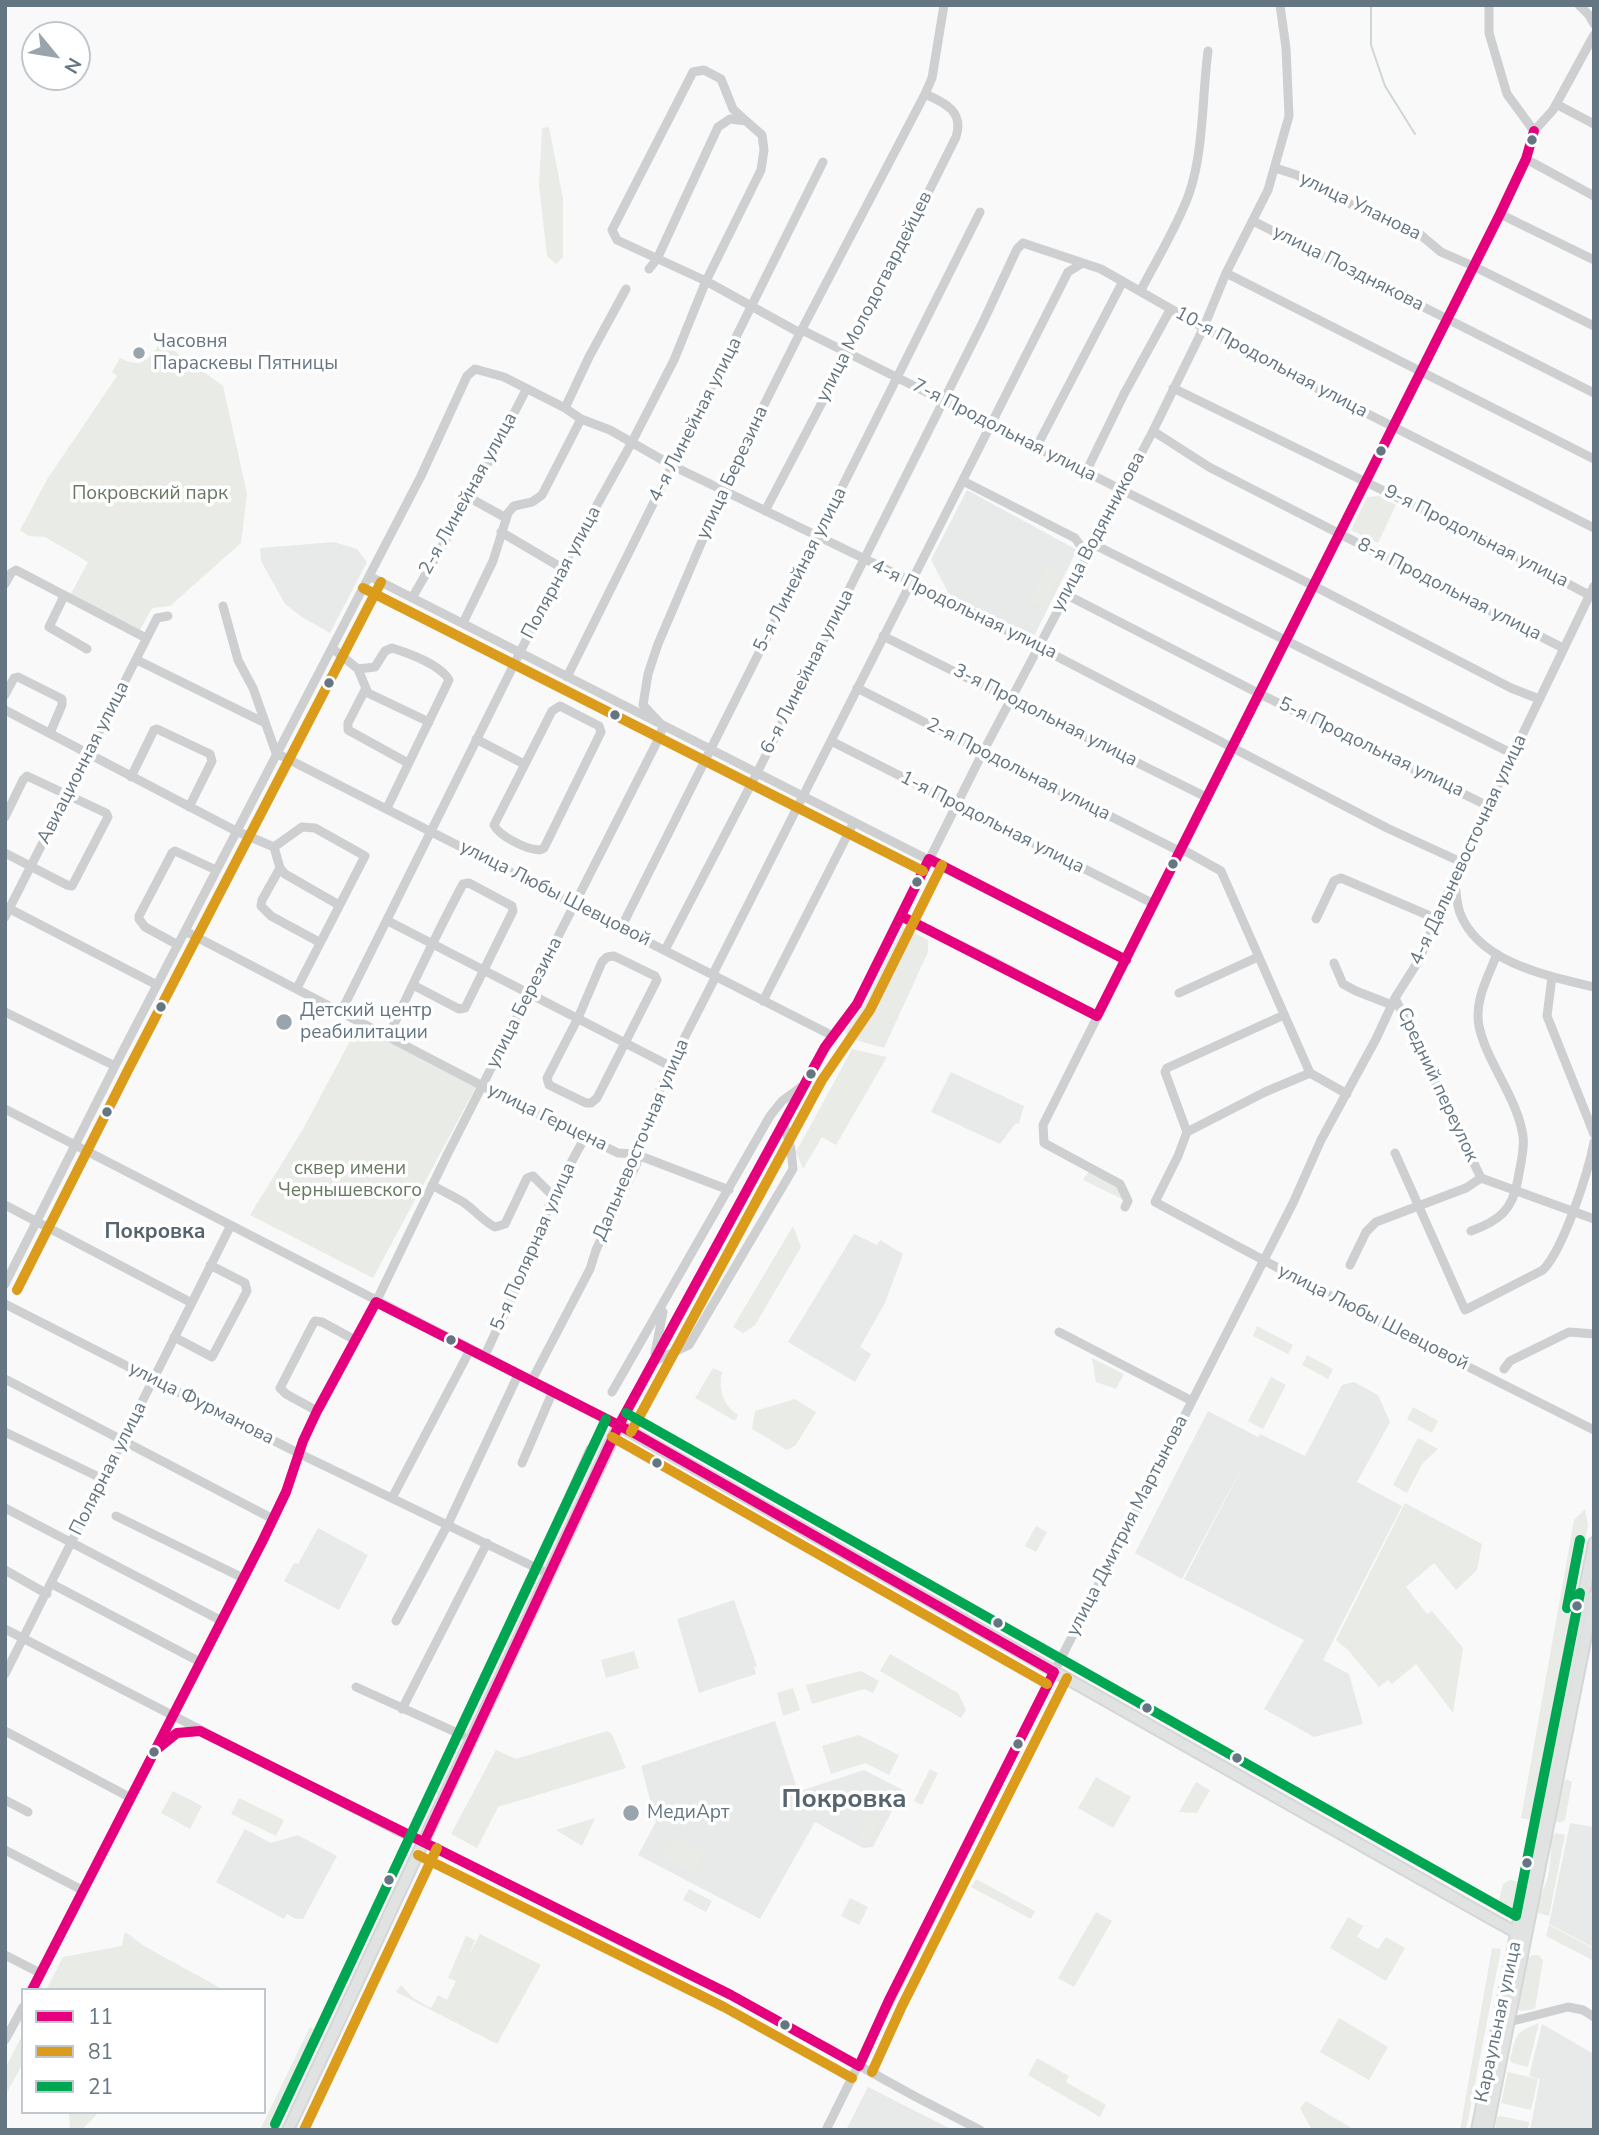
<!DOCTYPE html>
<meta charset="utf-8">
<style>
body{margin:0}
#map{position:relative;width:1599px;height:2135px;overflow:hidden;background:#f9f9f9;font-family:"Nunito Sans",sans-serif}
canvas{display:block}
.frame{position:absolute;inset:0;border:7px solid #657683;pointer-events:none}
.legend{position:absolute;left:21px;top:1988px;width:245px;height:126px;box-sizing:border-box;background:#fff;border:2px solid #c1c8cd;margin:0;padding:9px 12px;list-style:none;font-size:21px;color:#657683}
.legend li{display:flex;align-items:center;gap:14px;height:35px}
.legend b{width:35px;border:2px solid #c1c8cd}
.north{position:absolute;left:21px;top:21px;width:70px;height:70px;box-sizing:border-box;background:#fff;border:2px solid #c1c8cd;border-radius:50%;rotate:120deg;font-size:19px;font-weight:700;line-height:28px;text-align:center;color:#657683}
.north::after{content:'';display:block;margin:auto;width:24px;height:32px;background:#99a4ac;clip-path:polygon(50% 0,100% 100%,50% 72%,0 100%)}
</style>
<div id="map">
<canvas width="1599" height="2135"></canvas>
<div class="frame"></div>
<ul class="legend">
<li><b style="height:9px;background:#e5007d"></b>11</li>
<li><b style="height:9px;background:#da9c1a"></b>81</li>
<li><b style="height:9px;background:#00a651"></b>21</li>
</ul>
<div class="north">N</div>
</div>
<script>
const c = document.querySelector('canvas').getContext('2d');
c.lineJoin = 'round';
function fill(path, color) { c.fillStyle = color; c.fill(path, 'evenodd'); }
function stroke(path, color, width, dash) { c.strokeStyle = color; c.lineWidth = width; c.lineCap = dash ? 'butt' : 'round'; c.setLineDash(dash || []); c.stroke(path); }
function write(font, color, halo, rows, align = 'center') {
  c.font = font + ' "Nunito Sans",sans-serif'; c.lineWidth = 7; c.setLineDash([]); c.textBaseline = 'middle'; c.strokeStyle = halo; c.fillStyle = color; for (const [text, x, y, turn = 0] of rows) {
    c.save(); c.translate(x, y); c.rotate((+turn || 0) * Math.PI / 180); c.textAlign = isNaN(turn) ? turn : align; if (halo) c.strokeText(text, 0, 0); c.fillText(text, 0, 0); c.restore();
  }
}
const built = new Path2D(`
 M967 490 1077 550 1033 638 949 594 931 560Z
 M334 542 357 549 367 562 330 633 302 617 285 604 261 561 260 548Z
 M951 1072 1024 1106 1019 1123 1015 1124 1000 1144 931 1112Z
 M854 1234 877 1245 880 1240 903 1254 885 1303 860 1347 871 1354 855 1382 788 1342Z
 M1354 1382 1378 1395 1390 1422 1357 1482 1402 1506 1323 1660 1349 1674 1363 1724 1314 1737 1264 1709 1304 1640 1184 1579 1247 1458 1182 1579 1135 1553 1208 1411 1258 1437 1260 1434 1305 1456 1342 1385Z
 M318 1528 368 1555 339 1610 284 1581 294 1563 298 1564Z
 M734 1600 757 1666 754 1667 756 1674 699 1693 677 1619Z
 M775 1721 797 1788 803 1790 864 1770 903 1790 873 1847 863 1848 815 1822 760 1919 638 1855 656 1822 641 1766Z
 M1570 1823 1594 1827V1948L1549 1924Z
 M245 1829 271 1843 298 1835 337 1856 303 1919H296L287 1914 284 1919 216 1882Z
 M1542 2024 1594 2054V2130H1530L1540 2079 1529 2076Z
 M868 2087 953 2130H846Z`);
const green = new Path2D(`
 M549 127 563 199V257L556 264 547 256 539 185 542 128Z
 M162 342 223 386 247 494 241 543 170 606 152 608 140 630 71 594 88 562 45 537 29 536 20 530 48 478 117 376 112 372 120 358C143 370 148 359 162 342Z
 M1379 496 1396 505 1378 543 1351 530 1367 497Z
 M1046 566 1061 574 1045 607 1029 600Z
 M903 927 928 940V952L884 1048 848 1038 845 1032 866 1002Z
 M358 1026 476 1087 373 1278 250 1215 303 1129Z
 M852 1049 887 1057 836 1145 822 1137 803 1169 796 1152Z
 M1089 1171C1103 1177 1120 1182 1122 1199L1083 1180Z
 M793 1226 801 1247 755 1325 743 1333 733 1327Z
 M1257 1326 1293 1345 1288 1354 1253 1336Z
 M1307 1355 1333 1369 1328 1379 1302 1365Z
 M1092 1358 1124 1374 1116 1389 1096 1382Z
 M713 1368 722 1372C718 1389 723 1405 738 1415L735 1421 695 1398Z
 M1271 1377 1286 1385 1263 1429 1248 1421Z
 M795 1399 816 1412 796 1445 787 1450 752 1429 755 1411Z
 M1413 1407 1438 1421 1432 1433 1407 1419Z
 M1418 1438 1438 1449 1422 1464 1407 1493 1393 1485Z
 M1405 1503 1482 1544 1477 1570 1456 1590 1434 1563 1406 1587 1427 1614 1432 1611 1463 1648 1453 1713 1416 1664 1392 1684 1388 1680 1379 1687 1348 1650 1336 1640Z
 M1585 1509 1588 1525 1532 1820 1521 1818 1574 1520Z
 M1036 1526 1047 1532 1036 1552 1025 1546Z
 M634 1651 639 1668 606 1678 601 1660Z
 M890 1654 958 1693 966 1710 961 1718 880 1671Z
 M861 1671 879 1681 873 1693 864 1689 812 1704 806 1685Z
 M793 1688 800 1710 783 1716 777 1693Z
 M607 1731 612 1734 626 1768 498 1807 477 1848 451 1834 496 1750 516 1759Z
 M859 1735 899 1755 889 1775 865 1763 831 1774 822 1746Z
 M930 1769 938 1773 922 1805 914 1801Z
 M1096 1777 1131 1797 1113 1828 1078 1808Z
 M1566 1779 1572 1782 1565 1820 1559 1823 1555 1820 1563 1783Z
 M1196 1782 1210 1790 1197 1813 1179 1812Z
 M173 1791 202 1806 190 1829 161 1813Z
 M239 1798 284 1820 276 1836 231 1814Z
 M868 1814 882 1821 870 1844 857 1837Z
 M595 1818 582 1846 556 1830Z
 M1556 1833 1565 1835 1549 1916 1538 1913C1536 1900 1545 1889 1548 1876 1551 1863 1550 1851 1552 1837Z
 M674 1836 706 1854 694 1875 662 1857Z
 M976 1879 1035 1911 1031 1919 971 1887Z
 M1510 1880 1520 1882 1513 1915 1508 1917 1496 1912 1503 1884Z
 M689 1889 712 1901 706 1912 683 1900Z
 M850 1898 868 1907 859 1925 841 1916Z
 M1096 1912 1112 1921 1074 1987 1058 1978Z
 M1348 1917 1363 1926 1357 1937 1378 1949 1386 1937 1405 1948 1386 1981 1330 1948Z
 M1549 1925 1594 1949V1961L1546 1936Z
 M127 1933 144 1946 224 1990H46L63 1957 122 1946 124 1934Z
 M480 1934 541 1965 497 2044 396 1992 401 1985 413 1998 431 2008 438 1995 447 2000 456 1981 448 1978 466 1936 475 1940 469 1955Z
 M1492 1948 1501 1949 1466 2130H1460Z
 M1532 1955H1538L1543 1960 1535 2009 1521 2011 1518 2009 1528 1958Z
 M1339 2018 1388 2047 1369 2080 1320 2052Z
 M1539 2023 1528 2067 1512 2063 1510 2060C1516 2036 1514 2032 1539 2023Z
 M310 2027 322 2034 275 2130H260Z
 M23 2034V2063L5 2096V2068Z
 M1037 2058 1069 2076 1066 2082 1106 2105 1100 2117 1028 2075Z
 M1508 2072 1538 2079 1531 2110 1501 2103Z
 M1306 2101 1355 2130H1312L1300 2108Z
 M69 2112H99L82 2130H70Z
 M1501 2116 1529 2122 1528 2130H1495L1497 2117Z`);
const stream = new Path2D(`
 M1371 5V45L1385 86 1415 134`);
const minor = new Path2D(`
 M1489 5V33L1507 94 1534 131
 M1579 5 1589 15 1594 24
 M1556 104 1594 124
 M746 121 733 109 721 79 704 70 693 72 612 230 617 240 706 281 800 333 804 331 1314 586 1511 688 1539 699
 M1526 159 1594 196
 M1275 168 1297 175 1384 222 1416 231 1441 252 1473 266 1594 326
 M1500 214 1594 260
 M1253 221 1594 393
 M1226 273 1594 459
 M1141 290C1157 259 1177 227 1189 194 1204 151 1202 96 1208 51
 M1173 388 1491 543 1589 595
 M565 408 589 357 626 289
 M1153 431 1209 467 1563 648
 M1037 446 1122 283
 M1086 472 1124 394 1170 310
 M963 481 1075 538 1085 552 1097 546 1513 754
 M470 498 506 518
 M765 511 848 353 956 137C964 112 946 103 925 94
 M501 532 562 568
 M369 576 1126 960
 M5 584 11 573 16 570 146 638
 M1067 595 1258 693 1488 806
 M64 596 49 627 87 649
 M412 598 470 498 526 390
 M223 606 238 660 253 688 276 753 833 1036
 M463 623 493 561 508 513 514 506 532 502 542 495 581 419
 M883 636 1206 797
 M332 648 358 669 375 667 385 651 392 648C408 653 441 665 449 680L387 808
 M137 660 265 723
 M358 669 368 693 429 722
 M567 677 823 162
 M857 688 1179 851
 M365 690 348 723V730L408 763
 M5 695 14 678 18 677 62 699V705L50 733
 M560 706 599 726 601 732 544 848 540 850C527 850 499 836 494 825L552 711Z
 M5 710 236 831 274 847
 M476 739 524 764
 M831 741 1154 904
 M131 777 154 730 157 729 210 754 212 761 189 807
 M5 817 23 780 27 776 106 813 108 817 72 886 67 885 5 853
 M1180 848 1221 871 1310 1073 1347 1094
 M280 868 285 874 339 905
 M1455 880C1456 891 1456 902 1460 913 1479 963 1548 976 1594 987
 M6 907 157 985
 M901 916 993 961 1097 1016
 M5 917 157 618 168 616
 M1316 919 1334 881 1341 878 1437 919
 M388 921 670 1066
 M621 928 980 212
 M185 931 523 1107 618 1153 635 1154 729 1190
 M178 945 145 927 139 919V916L172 853 175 851 216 870
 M665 950 757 773 983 322 1017 249 1023 243 1101 269 1255 357 1594 528
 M614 956 655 976 657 980 597 1098 591 1103H586L549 1085 547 1078 578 1018 602 962 607 957Z
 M1334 963 1343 984 1356 991 1392 1005
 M713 974 1068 272 1081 264
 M1552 977 1547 1016 1594 1134
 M297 988 365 856 315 828 302 827 274 847 280 868 262 900 261 906 271 916 319 942
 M1179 993 1258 957
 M1395 998 1481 1178 1594 1219
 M763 1001 854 822
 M5 1012 115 1066
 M341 1012 562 568 632 442 674 360 706 281 761 170 764 150 762 135 746 121 730 119 718 127 657 259 649 269
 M388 1037C412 986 436 934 463 884L469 883 512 906 513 911 465 1008 459 1009 413 985
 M1310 1073 1265 1092 1187 1132 1178 1156 1155 1202 1379 1322 1594 1430
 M5 1109 619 1425 810 1073 833 1036 857 1004 983 752 1153 431 1203 329 1226 273 1268 190 1289 116 1286 48 1280 5
 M1187 1132 1165 1072 1167 1068 1284 1015
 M1395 1153 1465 1310 1543 1270C1564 1248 1588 1173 1594 1142
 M432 1185C442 1191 453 1196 463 1202 475 1210 483 1221 495 1227L505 1224 527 1178 533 1176 553 1196
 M5 1205 190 1302
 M1125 1207 1128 1201 1120 1184 1044 1143 1043 1125 1500 214 1526 159 1534 131 1553 110 1594 35
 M1471 1231C1499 1221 1513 1210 1518 1179 1520 1166 1525 1149 1523 1136 1518 1099 1486 1061 1479 1026 1474 1001 1488 977 1497 954
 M1350 1265 1366 1232 1376 1222 1466 1188 1481 1178
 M5 1284 115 1066 421 476 467 376 475 369 504 377 565 408 581 419 610 430 673 466 931 591 1387 828 1461 862
 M5 1304 298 1453 549 1574
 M1059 1332 1192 1401
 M174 1337 212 1357 247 1291 245 1283 210 1265
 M655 1353 663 1312
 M484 1357 515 1291 553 1196 585 1137
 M655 1361 689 1345 793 1169 791 1149 784 1124
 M1504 1369 1510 1361 1569 1332 1594 1334
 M5 1379 273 1519
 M532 1380 590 1269 596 1250 637 1163 635 1149 670 1066 716 976
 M612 1392 770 1116 782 1101 801 1087
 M317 1411 286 1394 280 1388 313 1324 315 1321 322 1322 355 1340
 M5 1432 103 1479
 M522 1463 553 1391
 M392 1498 470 1350
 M5 1508 222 1621
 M116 1516 243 1578
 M5 1570 47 1594
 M52 1584 200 1662
 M396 1621 448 1524 518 1375
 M5 1629 399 1832 439 1849 641 1952 731 1995 916 2097 980 2130
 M5 1674 230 1227
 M356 1687 462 1735
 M402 1709 487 1543
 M5 1731 131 1798
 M459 1733 537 1568 590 1449
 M161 1745 177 1733 198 1731
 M5 1800 28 1812
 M5 1850 82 1890
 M5 1955 40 1973
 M32 1990 262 1542 286 1492 303 1441 317 1411 376 1302 446 1157 659 738 663 726 643 705 648 674 658 644 738 457 800 333 925 94 932 78 944 5
 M1509 2022 1568 2007 1583 2010 1594 2017
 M5 2040 23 2007
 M826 2130 1054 1672 1293 1203 1321 1140 1376 1039 1395 998 1419 960 1461 862 1594 586`);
const major = new Path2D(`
 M288 2130 619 1425 1481 1913 1517 1933 1526 1935
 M1477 2130 1594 1543
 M1487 2130 1594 1596`);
const bus1 = new Path2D(`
 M901 916 1097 1016 1500 214 1526 159 1534 131
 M157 1749 177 1733 200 1731 731 1995 859 2066
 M424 1842 619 1425 825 1047 857 1004 929 859 1126 960
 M32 1990 262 1542 286 1492 303 1441 317 1411 376 1302 634 1433 1054 1672
 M859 2066 889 2000 1054 1672`);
const bus2 = new Path2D(`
 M363 588 923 871
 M17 1290 127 1072 381 582
 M631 1432 822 1080 870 1010 942 865
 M612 1437 1047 1684
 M418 1855 724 2007 852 2078
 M872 2072 902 2006 1067 1678
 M304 2130 437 1848`);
const bus3 = new Path2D(`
 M626 1413 1516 1916 1580 1593
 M1567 1608 1580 1540
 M275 2124 606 1419`);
const markers = [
 [1532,140,6,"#657683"],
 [139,353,7,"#99a4ac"],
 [1381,451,6,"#657683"],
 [329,683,6,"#657683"],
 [615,715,6,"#657683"],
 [1173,864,6,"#657683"],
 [917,882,6,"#657683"],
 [161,1007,6,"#657683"],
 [284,1022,9,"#99a4ac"],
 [811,1074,6,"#657683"],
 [107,1112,6,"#657683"],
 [451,1340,6,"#657683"],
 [657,1463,6,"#657683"],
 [1577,1606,6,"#657683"],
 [998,1623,6,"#657683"],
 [1147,1708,6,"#657683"],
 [1018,1744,6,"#657683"],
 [154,1752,6,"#657683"],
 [1237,1758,6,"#657683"],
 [631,1813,9,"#99a4ac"],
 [1527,1863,6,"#657683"],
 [389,1880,6,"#657683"],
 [785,2025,6,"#657683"]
];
const streetNames = [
 ["улица Уланова",1360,207,26],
 ["улица Позднякова",1348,269,27],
 ["улица Молодогвардейцев",875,297,-63],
 ["10-я Продольная улица",1271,363,28],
 ["4-я Линейная улица",696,420,-63],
 ["7-я Продольная улица",1004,431,27],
 ["улица Березина",733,473,-65],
 ["2-я Линейная улица",469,494,-61],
 ["улица Водянникова",1099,532,-62],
 ["9-я Продольная улица",1476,537,27],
 ["5-я Линейная улица",801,570,-63],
 ["Полярная улица",562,573,-62],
 ["8-я Продольная улица",1449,590,27],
 ["4-я Продольная улица",964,610,26],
 ["6-я Линейная улица",808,672,-63],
 ["3-я Продольная улица",1045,716,27],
 ["5-я Продольная улица",1371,748,26],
 ["Авиационная улица",84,763,-63],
 ["2-я Продольная улица",1018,770,27],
 ["1-я Продольная улица",992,823,27],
 ["4-я Дальневосточная улица",1469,850,-65],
 ["улица Любы Шевцовой",555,894,27],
 ["улица Березина",525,1003,-63],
 ["Средний переулок",1437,1085,65],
 ["улица Герцена",547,1118,26],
 ["Дальневосточная улица",642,1140,-67],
 ["5-я Полярная улица",534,1247,-66],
 ["улица Любы Шевцовой",1373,1318,27],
 ["улица Фурманова",201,1404,27],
 ["Полярная улица",109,1469,-63],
 ["улица Дмитрия Мартынова",1128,1526,-63],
 ["Караульная улица",1499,2022,-78]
];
const poiNames = [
 ["Часовня",153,342],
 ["Параскевы Пятницы",153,364],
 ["Детский центр",300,1011],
 ["реабилитации",300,1033],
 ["МедиАрт",647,1813]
];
const parkNames = [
 ["Покровский парк",150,494],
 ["сквер имени",350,1169],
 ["Чернышевского",350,1191]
];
const neighbourhoodNames = [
 ["Покровка",155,1233]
];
const districtNames = [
 ["Покровка",844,1801]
];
fill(built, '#e8e9e9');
fill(green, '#e8ebe6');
stroke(stream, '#ced6d9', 2);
stroke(major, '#d5d6d7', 14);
stroke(minor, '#cecfd0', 9);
stroke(major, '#e1e2e2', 10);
stroke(bus1, '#e5007d', 10);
stroke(bus2, '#da9c1a', 10);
stroke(bus3, '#00a651', 10);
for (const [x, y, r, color] of markers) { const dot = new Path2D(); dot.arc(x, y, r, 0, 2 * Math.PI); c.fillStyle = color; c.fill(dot); stroke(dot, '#fff', 2.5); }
write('19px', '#657683', '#fff', streetNames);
write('19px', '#657683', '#fff', poiNames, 'left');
write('19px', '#687a64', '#fff', parkNames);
write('bold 21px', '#57646e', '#fff', neighbourhoodNames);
write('bold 26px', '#57646e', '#fff', districtNames);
</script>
